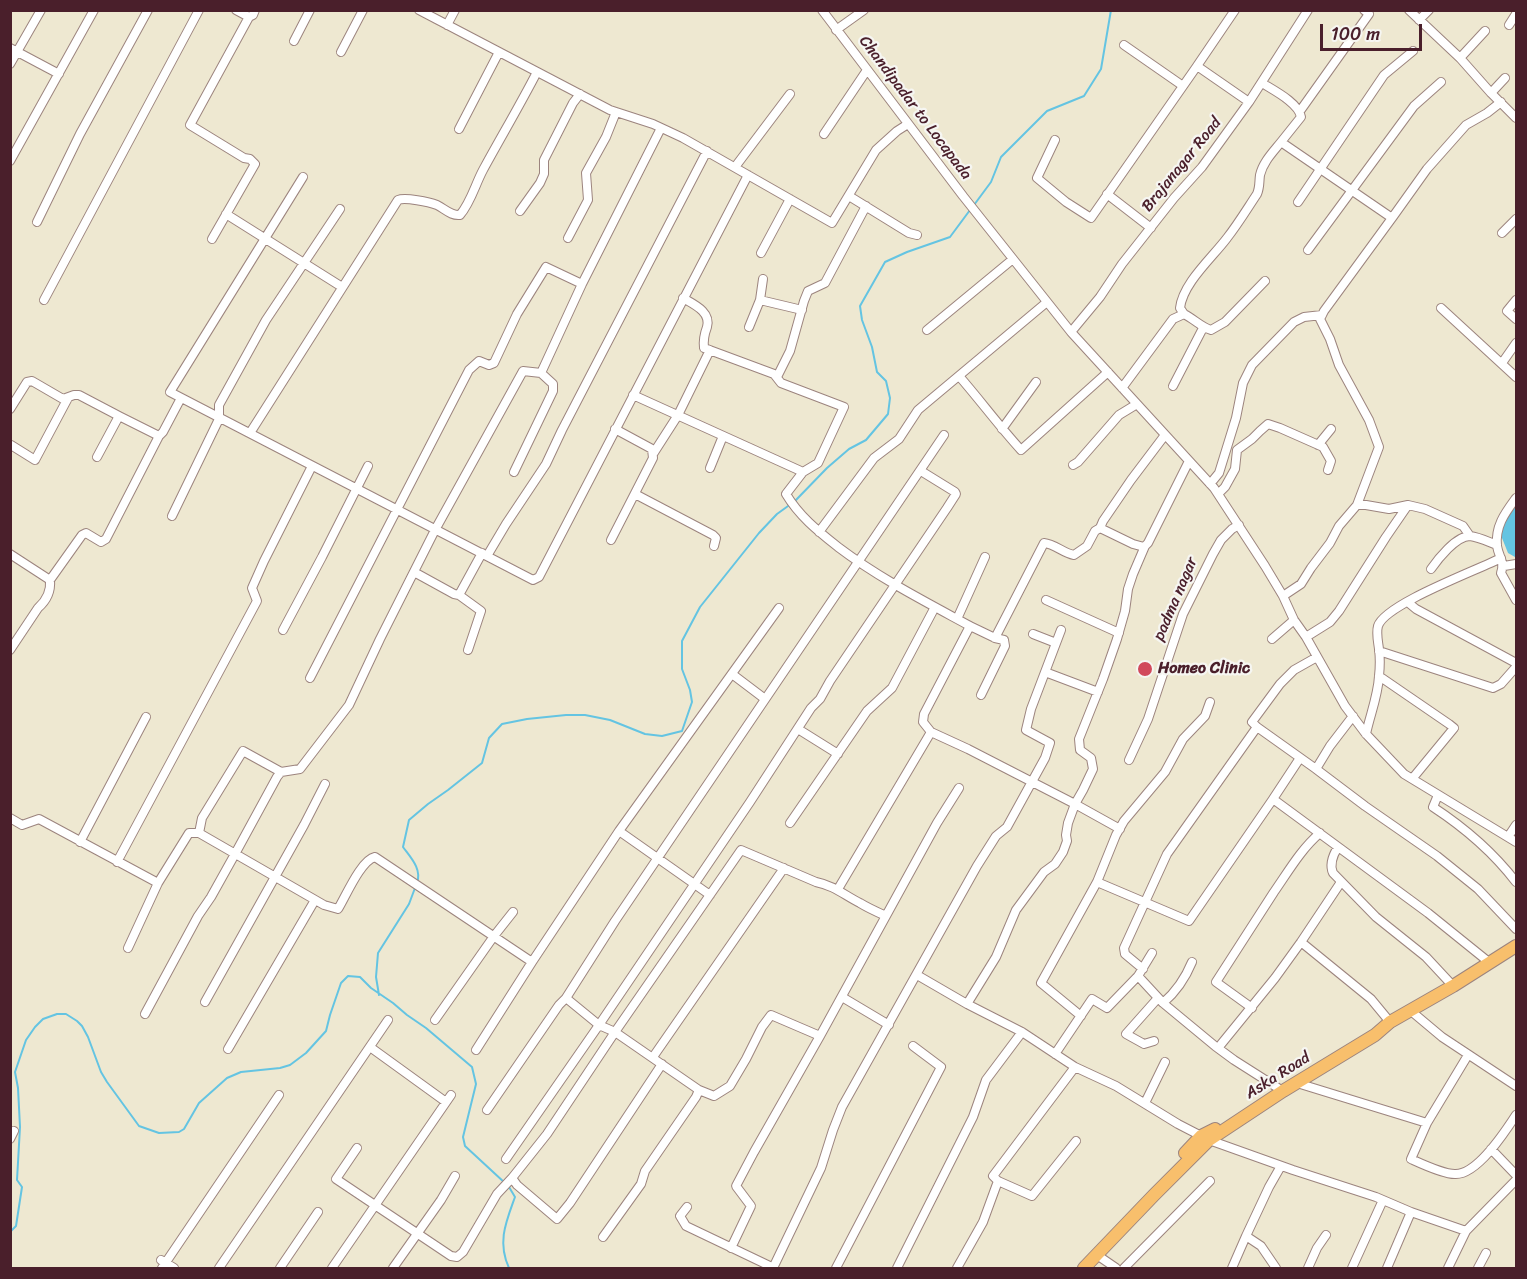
<!DOCTYPE html>
<style>
body{margin:0}
#map{position:relative;width:1527px;height:1279px;overflow:hidden;background:#eee8d1;font-family:Sriracha,sans-serif}
canvas{display:block}
.frame{position:absolute;inset:0;border:12px solid #4a1f2b;pointer-events:none}
.scale{position:absolute;left:1320px;top:24px;width:102px;height:27px;box-sizing:border-box;border:3px solid #4a1f2b;border-top:0;padding-left:8px;font-size:18px;line-height:21px;white-space:nowrap;color:#4a1f2b;-webkit-text-stroke:4px #f6f6f2;paint-order:stroke}
</style>
<div id="map">
<canvas width="1527" height="1279"></canvas>
<div class="frame"></div>
<div class="scale">100 m</div>
</div>
<script>
const c = document.querySelector('canvas').getContext('2d');
c.lineJoin = 'round';
function fill(path, color) { c.fillStyle = color; c.fill(path, 'evenodd'); }
function stroke(path, color, width, dash) { c.strokeStyle = color; c.lineWidth = width; c.lineCap = dash ? 'butt' : 'round'; c.setLineDash(dash || []); c.stroke(path); }
function write(font, color, halo, rows, align = 'center') {
  c.font = font + ' Sriracha,sans-serif'; c.lineWidth = 4.5; c.setLineDash([]); c.textBaseline = 'middle'; c.strokeStyle = halo; c.fillStyle = color; for (const [text, x, y, turn = 0] of rows) {
    c.save(); c.translate(x, y); c.rotate((+turn || 0) * Math.PI / 180); c.textAlign = isNaN(turn) ? turn : align; if (halo) c.strokeText(text, 0, 0); c.fillText(text, 0, 0); c.restore();
  }
}
const water = new Path2D(`
 M1516 506V557H1515L1508 553 1500 533 1508 515Z`);
const stream = new Path2D(`
 M974 205 991 182 1001 157 1047 111 1084 96 1101 69 1111 10
 M417 883C422 869 411 858 403 847L409 820 428 804 448 790 482 763 489 738 502 724 527 719 566 715H585L610 720 645 734 662 736 682 731 692 702 690 690 682 669V641L700 607 759 533 777 514 795 501 827 468 849 449 866 440 888 414 890 398 886 381 877 372 872 347 862 320 860 306 885 262 907 252 950 237 970 210
 M379 995 376 977 378 953 409 904 415 888
 M509 1187 515 1197C506 1222 497 1242 509 1268
 M10 1232 16 1226 22 1187 17 1180 20 1127 18 1088 15 1072 26 1040 35 1027 43 1019 57 1014H66L77 1021 82 1026 88 1037 101 1072 107 1082 139 1126 159 1133 179 1132 184 1129 199 1103 227 1078 241 1072 280 1068 290 1065 306 1053 326 1031 330 1015 341 983 348 976 360 977 371 988 393 1003 407 1015 426 1028 472 1067 476 1084 463 1137 465 1146 505 1183`);
const minor = new Path2D(`
 M236 10 249 17 253 15 255 10
 M419 10 610 110 653 124 683 138 832 223 876 150 897 131 908 124
 M822 10 963 196 1071 332 1214 488 1265 566 1283 596 1294 620 1306 637 1345 706 1366 734 1404 774 1516 842
 M1235 10 1197 66 1249 102
 M1409 10 1460 58 1491 93 1516 118
 M1419 20 1429 10
 M447 25 455 10
 M1509 25 1516 14
 M836 30 864 10
 M294 41 310 10
 M1124 45 1183 86
 M10 48 59 74
 M341 52 363 10
 M1460 58 1485 31
 M10 64 41 10
 M1262 83C1273 90 1299 103 1301 117L1281 142 1392 218 1427 169 1466 125 1487 113 1501 102
 M1491 93 1505 78
 M1300 111 1369 14 1364 10
 M459 129 499 52
 M824 134 867 70
 M1055 140 1037 178 1066 202 1091 218 1197 66
 M10 161 94 10
 M735 167 790 94
 M303 177 170 392 533 580 539 577 748 175
 M1107 194 1151 228
 M849 196 909 233 917 235
 M1298 202 1384 75 1413 51
 M520 211 540 183 544 174V160L573 103 580 94
 M226 214 342 287
 M37 222 80 134 148 10
 M1502 233 1516 219
 M568 238 588 200 586 173 606 137 616 112
 M212 239 255 164 250 159 244 158 190 125 249 17
 M1308 250 1414 106 1441 82
 M761 253 790 199
 M683 298C695 305 711 312 707 327 704 335 703 340 704 348L774 374 781 383 844 407 818 463 803 472 786 494C799 516 818 531 838 547 879 578 924 601 970 626
 M44 300 199 10
 M760 300 802 310
 M1516 300 1507 311 1516 319
 M1441 308 1516 377
 M1184 314 1180 308C1183 283 1212 258 1227 238 1238 224 1247 209 1257 194 1260 187 1259 182 1260 175 1263 162 1273 152 1281 142
 M749 327 760 300 763 279
 M927 330 1013 259
 M1071 332 1100 297 1122 264 1174 198 1202 167 1249 102 1308 10
 M1502 363 1516 343
 M541 373 582 284 661 128
 M959 376C980 400 999 426 1021 450L1108 372
 M777 377 790 351 804 301 808 291 825 283 866 206
 M1173 386 1203 328
 M1122 388 1173 319 1184 314C1194 319 1201 327 1211 330L1225 322 1265 281
 M633 395 803 472
 M10 409 27 382 32 381 63 399 74 395H79L119 416
 M1002 429 1036 382
 M250 433 398 200C405 197 429 202 437 205 445 209 451 216 460 215 471 202 475 185 483 170 501 137 520 105 537 72
 M11 445 35 460 68 398
 M1318 445 1331 429
 M653 454 678 415 710 350
 M97 457 119 416 159 436
 M1073 465 1078 462 1119 415 1137 404
 M710 468 723 436
 M1210 484 1219 473 1236 418 1243 383 1252 365 1294 322 1304 317 1322 315
 M635 494 713 535 716 538 714 546
 M1218 494 1225 487 1235 469 1237 450 1252 439 1260 431 1268 424 1280 428 1323 447 1331 461 1328 470
 M1516 498C1505 513 1495 526 1497 546 1499 558 1505 561 1501 573L1516 600
 M1357 505 1379 447 1369 420 1339 365 1330 339 1320 319 1324 311 1392 218
 M172 516 219 419V405L266 320 340 209
 M1100 528 1103 521 1131 480 1165 435
 M819 532 874 458 899 439 918 410 1047 302
 M611 540 653 458 652 449 615 429
 M10 554 50 580
 M487 556 506 524 546 464 562 430 707 151
 M1504 566 1516 564
 M1431 569C1438 559 1456 536 1470 536 1479 537 1489 542 1497 545
 M414 572 454 594 459 595 481 611 468 650
 M459 595 482 553
 M1283 596 1301 584 1311 568 1330 543 1339 526 1357 505H1366L1389 509 1408 505
 M1046 600 1119 633
 M1409 601 1410 604 1416 609 1516 663
 M957 619 985 557
 M283 630 322 557 368 466
 M1033 634 1056 643
 M1306 637 1330 622 1339 611 1386 537 1408 505 1425 509 1463 526 1470 536
 M1272 639 1294 620
 M10 650 38 608C46 601 51 591 50 580L82 535 86 533 101 542 106 539 159 436 163 432 181 398
 M1379 651 1493 688 1501 684 1516 667
 M1317 657 1294 670 1280 684 1252 722 1257 727 1316 769 1365 806 1437 856 1478 889 1516 929
 M1045 672 1098 692
 M732 674 765 699
 M1379 676 1449 724 1454 728 1412 779
 M310 678 469 370 479 361 489 365 494 363 517 314 546 267 582 284
 M981 695 1005 646 1004 640 995 638
 M798 729 838 754
 M931 732 923 722 924 714 970 626 995 638 1044 543C1055 544 1063 553 1074 555L1087 546 1095 531 1100 528 1133 544 1144 547 1148 543 1189 461
 M1366 734C1370 715 1378 696 1379 676 1380 667 1380 657 1379 649 1378 641 1376 633 1378 626 1385 604 1478 570 1501 558
 M1300 758 1273 799 1428 913 1490 963
 M1129 760 1148 719 1183 614 1213 554 1221 540 1232 529 1239 525
 M1316 769 1330 746 1353 716
 M1438 795 1433 807C1465 828 1493 852 1516 882
 M10 818 22 825 39 819 158 883 189 833H199L324 905 338 909C346 896 361 860 375 857L532 962 619 831 710 895
 M790 823 867 711 892 688 935 607
 M619 831 779 608
 M199 833 202 818 243 751 281 772 300 769 349 705 380 639 435 530 523 371 541 373 553 384V391L514 472
 M1508 837 1516 825
 M80 842 146 717
 M1338 847C1333 855 1329 864 1333 873L1376 917 1426 957 1453 986
 M117 862 257 601 252 588 264 561 312 466
 M1097 882 1189 921 1273 799
 M1341 882 1301 942 1371 999 1390 1022
 M838 889 931 732 968 749 1075 804 1083 790 1093 769 1091 758 1080 750 1079 739 1103 679 1117 639 1125 611 1128 589 1133 574 1145 546
 M128 948 158 883
 M1143 969 1125 954 1124 948 1167 854 1257 727
 M917 975 967 1004 1022 1032 1075 1067 1116 1086 1178 1124 1209 1140 1293 1170 1376 1197 1411 1212 1466 1231
 M1138 976 1163 1003 1215 1046 1234 1060 1278 1088
 M842 997 889 1025
 M205 1002 304 825 325 784
 M1163 1003C1177 991 1185 979 1192 962
 M967 1004 996 957 1016 910 1044 872 1055 864 1063 852 1067 841 1066 835 1068 823 1075 804 1120 829
 M1252 1008 1216 982C1235 952 1255 922 1274 892 1288 872 1301 849 1320 833
 M1411 1011 1442 1037 1516 1086
 M145 1014 198 916 211 897 235 854 277 777 281 772
 M1081 1016 1041 983 1097 882 1116 835 1124 821 1165 772 1183 739 1205 716 1210 702
 M435 1020 494 936 513 912
 M820 1036 771 1015 762 1027 746 1059 730 1086 714 1096 699 1090 615 1032 599 1025 566 998 615 921 944 435
 M1154 1041 1144 1044 1126 1034 1158 998
 M370 1047 446 1102
 M1218 1048 1275 978 1301 942
 M228 1049 315 900
 M476 1050 532 962
 M1055 1054 1092 999 1107 1008 1138 976 1152 953
 M1468 1055 1427 1123 1411 1159C1422 1164 1443 1174 1455 1174 1477 1175 1505 1132 1516 1115
 M653 1057 784 868
 M1075 1067 993 1176 998 1181 1032 1196 1076 1141
 M1297 1083 1427 1123
 M1145 1103 1165 1062
 M487 1110 559 1005 566 998
 M10 1139 14 1131
 M357 1148 336 1179 451 1256 457 1257 463 1252 497 1194 512 1178 547 1134 615 1032 741 850 816 882C835 886 844 895 860 903 868 908 877 912 886 916
 M1491 1149 1516 1175
 M506 1159 599 1025 750 802 811 708 820 699 830 681 947 508 956 494 955 492 921 471
 M512 1178 517 1185 557 1219 570 1203 662 1064
 M687 1207 680 1216 686 1226 774 1268
 M603 1237 641 1184 645 1171 696 1097 699 1090
 M731 1248 751 1206 736 1186 754 1152 820 1036 937 823 959 788
 M1097 1255 1116 1268
 M161 1260 174 1268
 M162 1268 279 1095
 M219 1268 388 1020
 M280 1268 318 1212
 M332 1268 451 1095
 M393 1268 441 1200 455 1176
 M773 1268 821 1168 833 1130 842 1107 977 866 996 836 1007 827 1045 758 1050 743 1026 730 1031 709 1061 630
 M836 1268 941 1067 913 1046
 M897 1268 973 1117 986 1080 1022 1032
 M957 1268 983 1222 998 1181
 M1124 1268 1210 1181
 M1232 1268 1246 1236
 M1276 1268 1261 1246 1246 1236 1269 1187 1281 1166
 M1308 1268 1317 1248 1326 1235
 M1352 1268 1383 1200
 M1387 1268 1411 1212
 M1448 1268 1466 1231 1516 1180
 M1478 1268 1486 1253`);
const highway = new Path2D(`
 M1185 1153 1201 1136 1215 1129
 M1084 1268 1154 1195 1209 1140 1283 1091 1375 1035 1390 1022 1453 986 1516 946`);
const markers = [
 [1145,669,8,"#d1495b"]
];
const streetNames = [
 ["Chandipadar to Locapada",915,108,53],
 ["Brajanagar Road",1182,165,-51],
 ["padma nagar",1176,599,-67],
 ["Aska Road",1278,1076,-32]
];
const poiNames = [
 ["Homeo Clinic",1158,669]
];
fill(water, '#64c4e2');
stroke(stream, '#64c4e2', 2);
stroke(minor, '#9c847e', 10);
stroke(highway, '#9c847e', 14);
stroke(minor, '#fff', 8);
stroke(highway, '#f8bf6c', 12);
for (const [x, y, r, color] of markers) { const dot = new Path2D(); dot.arc(x, y, r, 0, 2 * Math.PI); c.fillStyle = color; c.fill(dot); stroke(dot, '#f6f6f2', 2); }
write('16px', '#4a1f2b', '#f6f6f2', streetNames);
write('bold 16px', '#4a1f2b', '#f6f6f2', poiNames, 'left');
</script>
